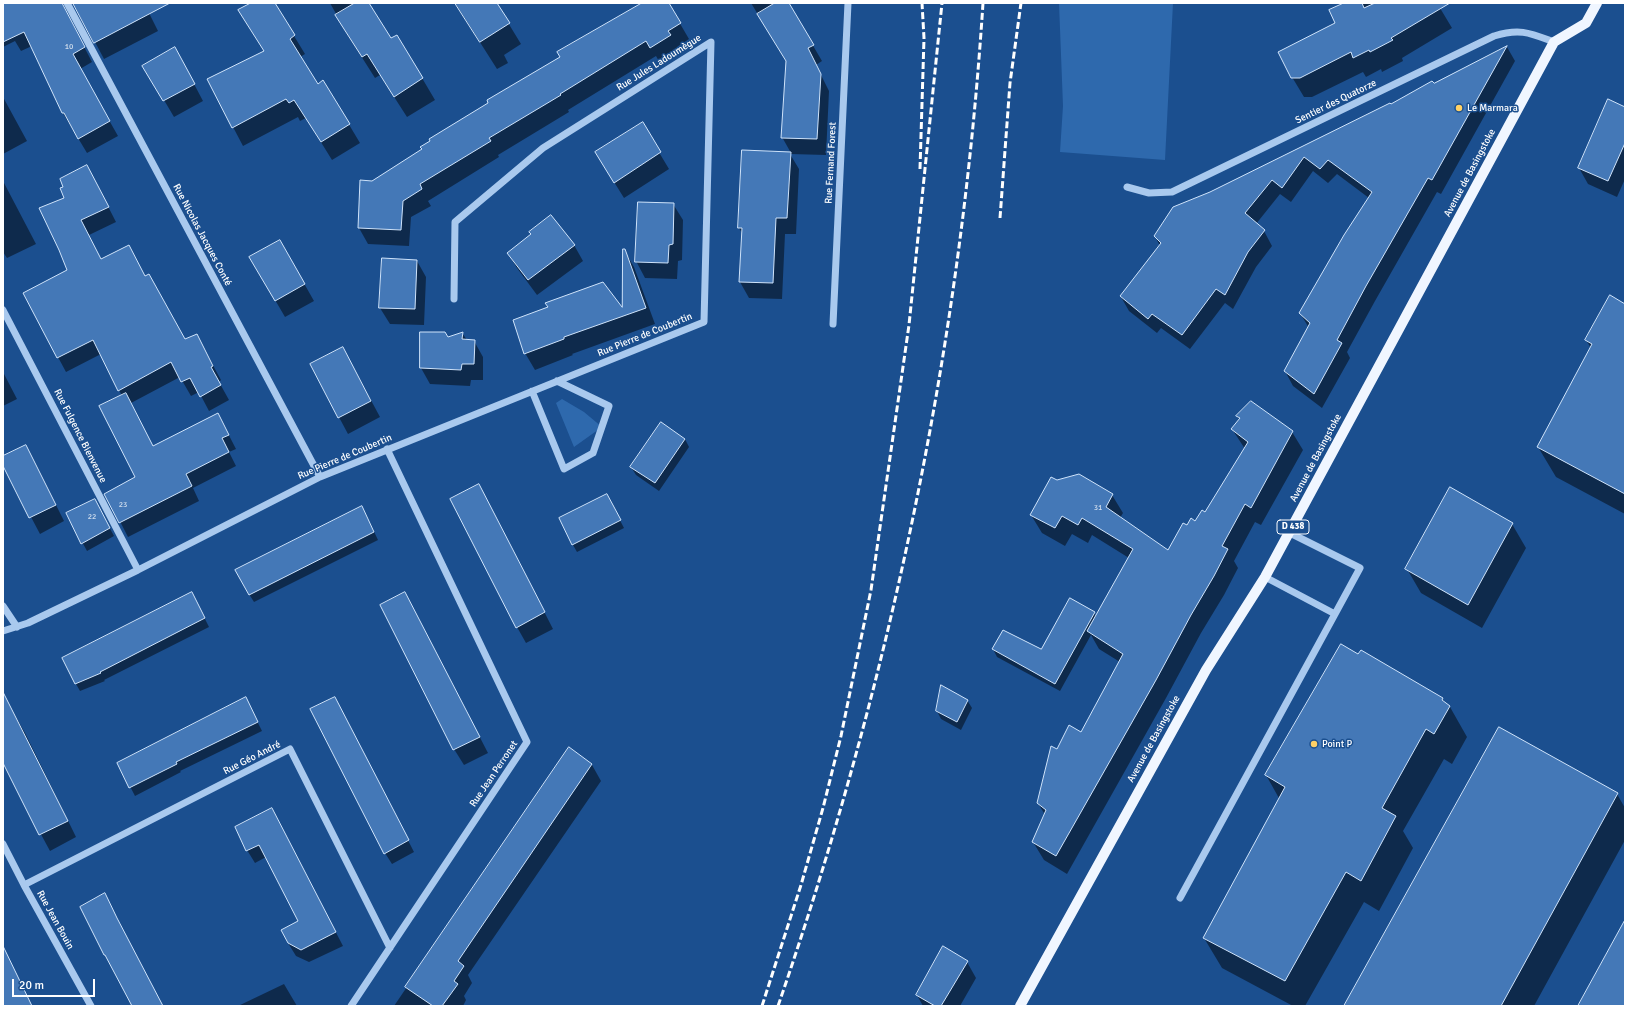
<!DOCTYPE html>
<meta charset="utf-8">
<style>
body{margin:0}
#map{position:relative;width:1628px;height:1009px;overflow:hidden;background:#1b4f8f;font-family:Signika,sans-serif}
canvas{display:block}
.frame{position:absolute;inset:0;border:4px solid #fff;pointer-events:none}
.scale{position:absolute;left:12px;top:979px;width:83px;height:18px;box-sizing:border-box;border:2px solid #fff;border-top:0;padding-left:5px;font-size:12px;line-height:14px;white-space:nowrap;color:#fff;-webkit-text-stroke:3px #1b4f8f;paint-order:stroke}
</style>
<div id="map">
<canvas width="1628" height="1009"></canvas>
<div class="frame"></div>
<div class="scale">20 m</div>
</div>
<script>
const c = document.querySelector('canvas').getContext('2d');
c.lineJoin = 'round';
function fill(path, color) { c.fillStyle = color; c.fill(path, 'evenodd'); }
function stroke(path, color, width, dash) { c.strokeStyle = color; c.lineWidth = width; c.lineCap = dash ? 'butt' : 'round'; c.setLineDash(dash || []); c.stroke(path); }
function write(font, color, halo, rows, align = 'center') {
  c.font = font + ' Signika,sans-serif'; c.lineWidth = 3; c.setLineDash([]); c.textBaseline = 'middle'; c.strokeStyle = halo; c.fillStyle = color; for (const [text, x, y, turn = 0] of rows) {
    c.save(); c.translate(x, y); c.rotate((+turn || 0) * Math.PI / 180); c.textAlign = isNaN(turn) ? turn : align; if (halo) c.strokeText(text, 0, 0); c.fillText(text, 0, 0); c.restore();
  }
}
const green = new Path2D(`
 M1059 3H1173L1165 160 1060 152 1063 106Z
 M562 399 584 412 602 427 574 447 556 403Z`);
const shadow = new Path2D(`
 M3 3H46L80 39 92 62 80 69 118 136 87 153 63 113 32 46 21 51 15 41 3 47Z
 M114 3H144L158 31 104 59 95 42Z
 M253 3H274L305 54 300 57 317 85 323 81 360 143 332 160 306 118 300 121 298 117 243 146 233 127 265 52 250 29Z
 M330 3H368L391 40 422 78 435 100 407 117 380 75 375 78 349 37Z
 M455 3H496L521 44 504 55 508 63 497 69Z
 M643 3H668L689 39 677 47 679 51 660 63 656 56 568 110 569 112 498 155 499 157 428 201 431 206 411 217 409 246 368 244 359 228 372 182 423 150Z
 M751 3H788L822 61 816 65 829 91 826 155 790 154 799 169 796 234H785L782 299 749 298 740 282 742 233 739 228 743 151 791 153 782 137 787 62Z
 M1345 3H1437L1452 28 1402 58 1403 61 1382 72 1381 69 1366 77 1363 72 1312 97H1304L1292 77 1337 23Z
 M1507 47 1515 61 1441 194 1437 192 1375 301 1347 352 1350 358 1322 408 1293 386 1285 371 1309 328 1300 313 1369 198 1337 174 1328 183 1313 171 1291 202 1280 194 1256 224 1264 231 1272 246 1256 267 1233 309 1225 303 1190 349 1161 328 1157 333 1129 311 1121 297 1160 246 1155 236 1210 193 1434 85Z
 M184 65 203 101 174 117 144 66Z
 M3 97 27 141 3 154Z
 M1625 108V179L1617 197 1588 184 1579 168Z
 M642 124 669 169 624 198 606 169Z
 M3 181 36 244 7 258 3 252Z
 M95 181 116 222 89 235 101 260 145 277 185 340 204 349 221 380 219 382 229 400 209 411 199 392 191 396 180 377 131 403 153 447 218 414 236 449 229 452 236 466 193 488 199 501 128 537 106 494 136 477 122 396 101 354 66 372 24 294 69 271 65 198Z
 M673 204 683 220 682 260 678 261 677 279 645 278 636 261Z
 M532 235 574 245 583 261 537 295 517 268 508 253Z
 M280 241 314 301 285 317 250 257Z
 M624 250 634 267 655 324 572 354 573 355 535 370 525 353 549 308 623 310Z
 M417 261 426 277 424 325 390 324 380 308Z
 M1625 305V514L1556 477 1538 447 1591 348 1586 340Z
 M462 333 467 340 474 341 483 357V380H471L470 386 430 384 421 368 447 338Z
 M311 365H352L380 417 348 434Z
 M3 372 17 399 3 406Z
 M1237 416 1292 432 1303 450 1261 525 1255 522 1234 561 1238 568 1224 595 1201 633 1166 698 1067 874 1044 860 1033 842 1045 815 1038 803 1057 750 1082 733 1120 662 1099 649 1091 635 1060 691 997 657 993 649 1042 651 1094 613 1096 617 1129 558 1092 535 1088 543 1072 534 1065 546 1042 533 1031 515 1057 481 1112 495 1123 513 1120 518 1168 551 1187 526 1196 522 1206 514 1245 449 1232 429 1240 420Z
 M685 439 689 447 659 491 636 475 631 467Z
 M3 458 35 463 64 521 40 534 3 464Z
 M1450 489 1512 524 1526 548 1482 628 1421 593 1407 569Z
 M488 502 553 629 526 643 517 627Z
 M611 503 624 528 577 552 573 545Z
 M99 508 114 536 87 551 67 514Z
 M366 515 378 540 254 602 249 594Z
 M196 601 209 627 104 680 105 681 80 691 76 684Z
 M414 610 488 753 464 765 454 749Z
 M3 695 25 733 76 837 50 851 3 764Z
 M1442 699 1445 703 1450 707 1467 737 1452 764 1444 759 1403 831 1413 848 1379 911 1364 902 1305 1006H1293L1222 968 1204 938 1280 800 1266 775Z
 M967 700 972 708 961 730 941 719 937 711Z
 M250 707 262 731 180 771 181 772 135 796 118 763Z
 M341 709 414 852 392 864 385 853Z
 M569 748 592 765 601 781 468 975 472 983 464 996 466 1000 463 1006H394Z
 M1617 794 1625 808V840L1534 1006H1345Z
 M272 809 343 946 309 962 296 956 288 943 299 922 266 857 255 863 247 850Z
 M967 962 976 978 960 1006H923L917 995Z
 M284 984 297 1006H238Z`);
const building = new Path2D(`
 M3 3H62L85 47 73 54 110 121 78 139 64 113H62L24 32 3 42Z
 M73 3H170L94 43Z
 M251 3H275L295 35 290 39 318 84 323 80 350 124 321 142 294 100 289 103 286 99 232 128 207 79 264 51 238 10Z
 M355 3H369L391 38 397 35 423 78 394 97 367 54 362 57 335 15Z
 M455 3H497L510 23 480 42Z
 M642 3H669L681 23 668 31 671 35 650 48 646 41 560 94 561 95 489 138 491 141 420 184 422 189 403 201 401 230 358 228 360 180 372 181 422 149 420 147 430 141 429 139 488 103 487 100 560 57 557 52Z
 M775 3H789L814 45 808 48 821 74 817 139 781 138 786 61 757 14Z
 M1344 3H1362L1364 8 1375 3H1450L1391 38 1393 40 1370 52 1369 50 1353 58 1351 52 1300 78H1291L1278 52 1335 23 1329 10Z
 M1507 46 1432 180 1428 178 1366 286 1337 340 1342 343 1314 394 1284 371 1310 323 1299 313 1344 235 1372 192 1328 160 1320 169 1304 157 1282 188 1272 180 1245 213 1265 230 1248 252 1225 295 1216 289 1182 335 1152 314 1148 319 1120 296 1161 243 1154 236 1173 207 1210 192 1390 103 1391 104 1432 81 1434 83Z
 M175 47 195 84 163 101 142 66Z
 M1608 99 1625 107V143L1608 181 1578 168Z
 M643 122 661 152 614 183 595 152Z
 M742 150 791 152 787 218H776L773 283 739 282 742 228H738Z
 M87 165 109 207 81 220 101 259 129 245 145 276 149 274 185 339 197 334 213 366 211 367 221 385 200 397 190 378 181 382 171 362 118 391 93 340 57 358 23 293 67 270 59 250 39 208 64 198 60 188 63 187 60 179Z
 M638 202 674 203 673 244 669 245 668 263 635 262Z
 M551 215 575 245 528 280 507 253 531 234 529 232Z
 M280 240 305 284 275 301 249 257Z
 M623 249H625L646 308 564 337V339L524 354 513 320 548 307 545 303 603 282 622 307Z
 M382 258 417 260 415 309 379 308Z
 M1610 295 1625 304V494L1537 447 1592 344 1585 340Z
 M420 332H445L448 337 463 332 462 339 475 340 474 364H462L461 370 420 368Z
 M343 347 371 401 338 418 310 364Z
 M126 393 153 446 218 413 229 435 222 438 229 452 186 474 192 486 119 523 104 494 135 477 99 406Z
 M1251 401 1293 431 1251 508 1245 504 1222 546 1228 549 1214 576 1191 615 1156 680 1056 856 1032 842 1046 810 1037 803 1051 746 1057 749 1069 725 1081 732 1123 654 1087 631 1133 549 1082 518 1078 525 1062 516 1055 528 1030 515 1051 477 1057 480 1079 474 1113 494 1106 507 1168 550 1183 523 1187 525 1191 518 1195 521 1202 510 1205 512 1248 442 1231 429 1240 418 1236 416Z
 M661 422 685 439 655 483 630 467Z
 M26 445 56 505 29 518 3 466V456Z
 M479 484 545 612 516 628 450 499Z
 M1450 487 1513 523 1468 605 1405 569Z
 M607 494 621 520 572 545 559 518Z
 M95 499 110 528 81 544 66 513Z
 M362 506 374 532 249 595 235 570Z
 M192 592 205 618 100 672 101 673 75 684 62 658Z
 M405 592 480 737 453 750 380 605Z
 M1070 598 1095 612 1055 684 992 649 1003 630 1041 649Z
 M1341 644 1358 654 1361 650 1443 698 1442 700 1450 706 1434 734 1426 729 1382 808 1396 816 1361 881 1346 872 1285 981 1203 938 1285 787 1265 775Z
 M941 685 968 700 957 722 936 711Z
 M3 692 68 821 39 835 3 763Z
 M246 697 258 722 176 762 177 764 129 788 117 763Z
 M335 697 409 840 384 854 310 709Z
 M1499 727 1618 793 1501 1006H1344Z
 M569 747 592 764 458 961 464 966 454 981 458 984 442 1006H433L405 987Z
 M272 808 336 932 301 950 288 943 281 930 298 921 259 845 246 851 235 827Z
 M105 893 117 918 163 1006H132L105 955H104L80 907Z
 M1625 920V1006H1578Z
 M3 946 32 1006H3Z
 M943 946 968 961 941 1006H935L916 995Z`);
const minor = new Path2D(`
 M67 3 320 477
 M1127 187 1149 193 1172 192 1494 36C1520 28 1530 33 1554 42
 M3 310 138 570
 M833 324 848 3
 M532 391 564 469 593 453 609 406 557 381
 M1290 533 1360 568 1335 614
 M3 606 17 627
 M3 631 28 623 138 570 320 477 704 322 711 42 543 148 455 222 454 299
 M3 844 24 885 91 1006
 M24 885 290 749 390 948
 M1180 898 1335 614 1265 577
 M351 1006 527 742 387 449`);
const major = new Path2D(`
 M1020 1006 1206 670 1265 577 1554 42 1586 23 1597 3`);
const rail = new Path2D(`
 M920 169 924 38 922 3
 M1000 218 1010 83 1021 3
 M762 1006 801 885 823 808 841 736 871 590 909 325 942 3
 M778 1006C890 682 961 345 983 3`);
const markers = [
 [1459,108,4,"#ffd166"],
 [1314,744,4,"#ffd166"]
];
const numberNames = [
 ["10",69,47],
 ["23",123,505],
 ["31",1098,508],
 ["22",92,517]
];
const shields = [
 [1293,527,32]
];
const shieldNames = [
 ["D 438",1293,527]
];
const streetNames = [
 ["Rue Jules Ladoumègue",659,63,-32],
 ["Sentier des Quatorze",1336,102,-26],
 ["Rue Fernand Forest",831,163,-87],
 ["Avenue de Basingstoke",1470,173,-62],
 ["Rue Nicolas Jacques Conté",202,235,62],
 ["Rue Pierre de Coubertin",645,335,-22],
 ["Rue Fulgence Bienvenue",80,436,63],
 ["Rue Pierre de Coubertin",345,457,-23],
 ["Avenue de Basingstoke",1316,458,-62],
 ["Avenue de Basingstoke",1154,739,-61],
 ["Rue Géo André",252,758,-27],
 ["Rue Jean Perronet",494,774,-56],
 ["Rue Jean Bouin",55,920,61]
];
const poiNames = [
 ["Le Marmara",1467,108],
 ["Point P",1322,744]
];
fill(green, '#2e69ad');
fill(shadow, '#0007');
fill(building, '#4478b7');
stroke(building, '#cfe3fa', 1);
stroke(minor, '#a9c9ee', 7);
stroke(major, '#f0f6ff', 10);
stroke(rail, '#fff', 3, [7, 3]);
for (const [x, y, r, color] of markers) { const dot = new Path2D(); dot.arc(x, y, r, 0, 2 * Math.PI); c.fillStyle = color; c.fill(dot); stroke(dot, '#1b4f8f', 1.5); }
write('8px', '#d0dded', null, numberNames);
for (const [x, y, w] of shields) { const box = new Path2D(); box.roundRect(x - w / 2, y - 7, w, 14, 3); c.fillStyle = '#1b4f8f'; c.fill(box); stroke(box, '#fff', 1); }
write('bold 9px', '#fff', null, shieldNames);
write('10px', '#fff', '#1b4f8f', streetNames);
write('10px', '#fff', '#1b4f8f', poiNames, 'left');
</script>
